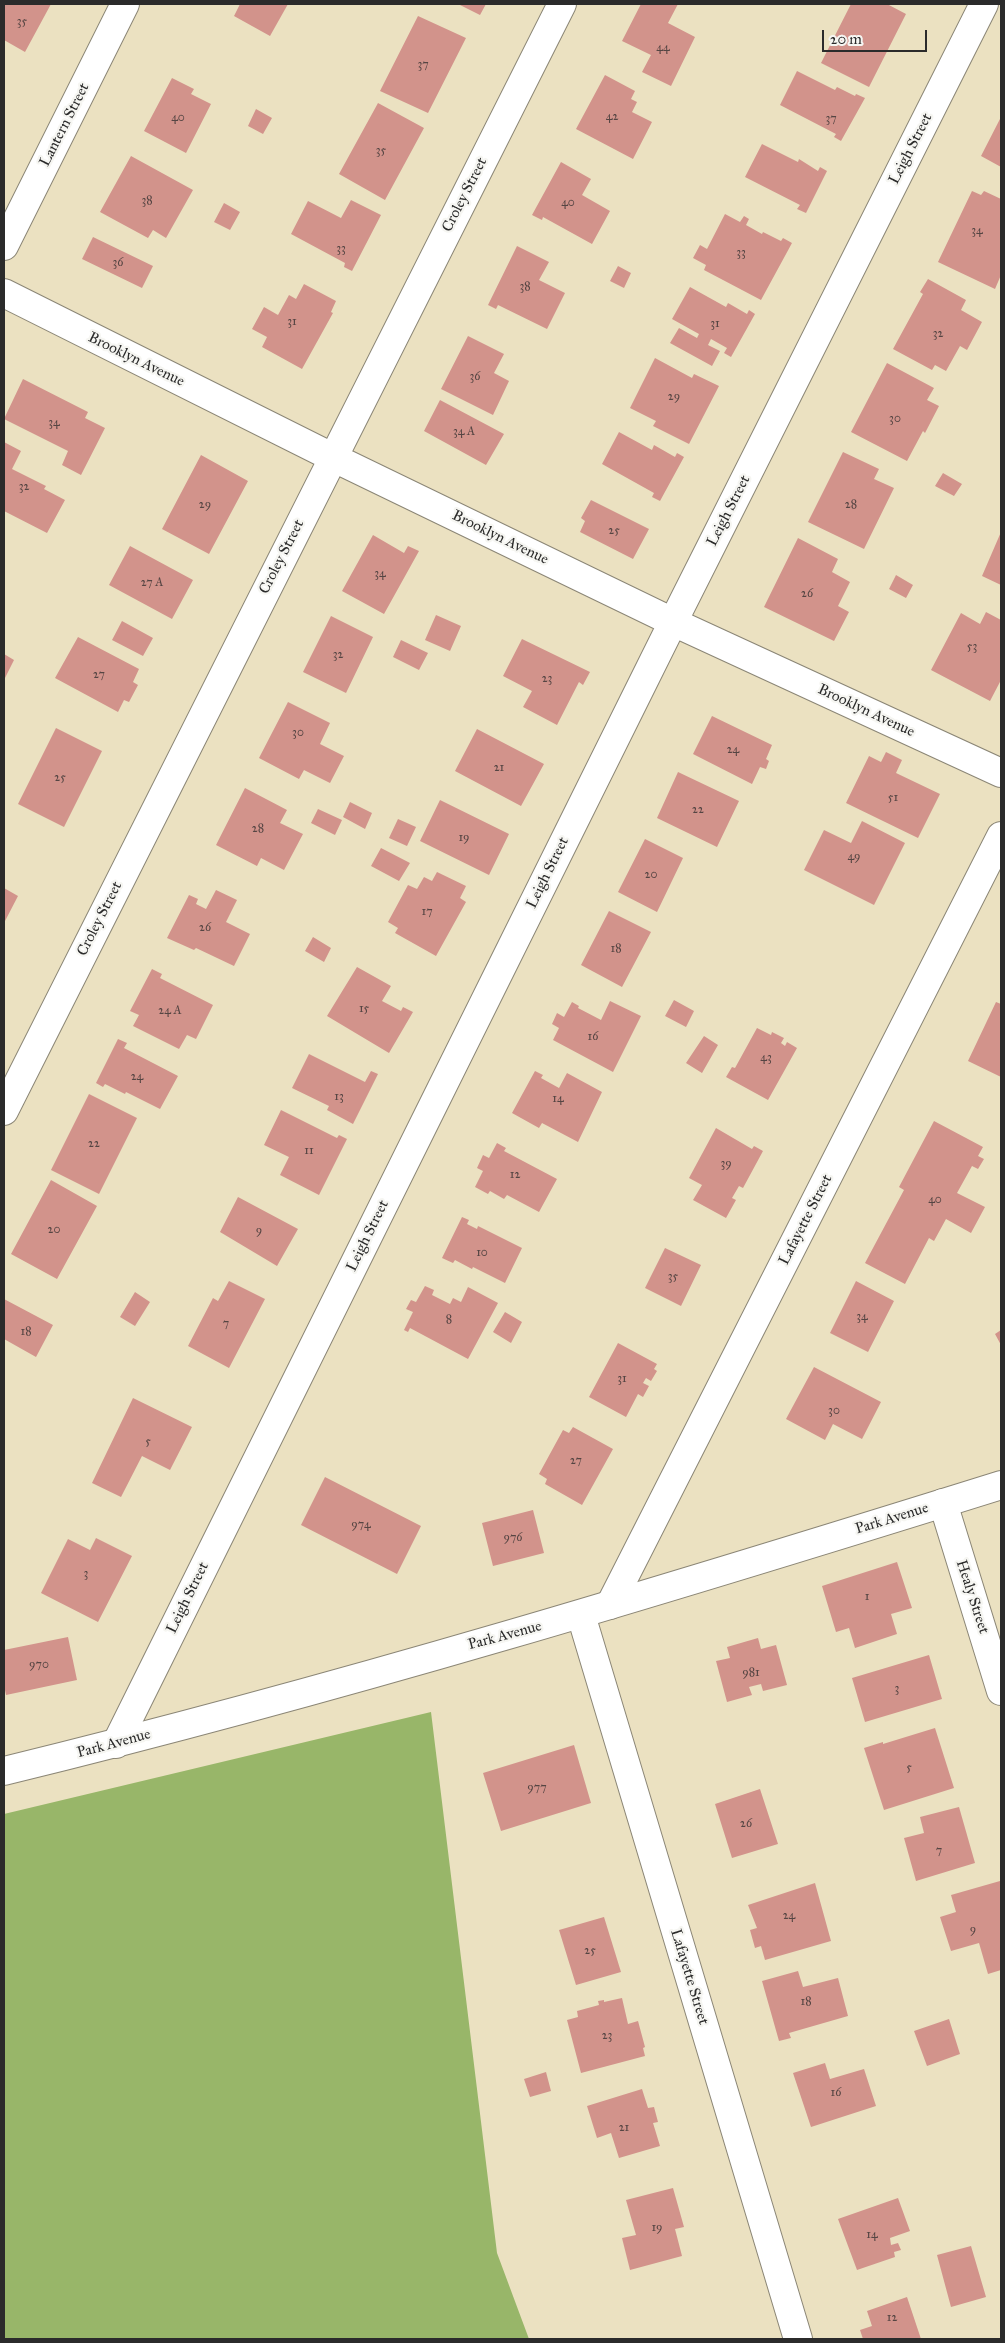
<!DOCTYPE html>
<style>
body{margin:0}
#map{position:relative;width:1005px;height:2343px;overflow:hidden;background:#ebe1c1;font-family:"IM FELL Great Primer",serif}
canvas{display:block}
.frame{position:absolute;inset:0;border:5px solid #2b2b2b;pointer-events:none}
.scale{position:absolute;left:822px;top:30px;width:105px;height:22px;box-sizing:border-box;border:2px solid #2b2b2b;border-top:0;padding-left:6px;font-size:15px;line-height:18px;white-space:nowrap;color:#2b2b2b;-webkit-text-stroke:4px #f6f6f2;paint-order:stroke}
</style>
<div id="map">
<canvas width="1005" height="2343"></canvas>
<div class="frame"></div>
<div class="scale">20 m</div>
</div>
<script>
const c = document.querySelector('canvas').getContext('2d');
c.lineJoin = 'round';
function fill(path, color) { c.fillStyle = color; c.fill(path, 'evenodd'); }
function stroke(path, color, width, dash) { c.strokeStyle = color; c.lineWidth = width; c.lineCap = dash ? 'butt' : 'round'; c.setLineDash(dash || []); c.stroke(path); }
function write(font, color, halo, rows, align = 'center') {
  c.font = font + ' "IM FELL Great Primer",serif'; c.lineWidth = 4.5; c.setLineDash([]); c.textBaseline = 'middle'; c.strokeStyle = halo; c.fillStyle = color; for (const [text, x, y, turn = 0] of rows) {
    c.save(); c.translate(x, y); c.rotate((+turn || 0) * Math.PI / 180); c.textAlign = isNaN(turn) ? turn : align; if (halo) c.strokeText(text, 0, 0); c.fillText(text, 0, 0); c.restore();
  }
}
const forest = new Path2D(`
 M431 1712 497 2253 529 2339H4V1814Z`);
const building = new Path2D(`
 M4 4H51L25 52 4 40Z
 M240 4H288L270 36 234 16Z
 M458 4H486L480 15Z
 M641 4H678L668 23 695 37 671 86 642 72 651 55 622 41Z
 M851 4H887L906 14 869 87 821 63Z
 M418 16 466 38 428 113 380 91Z
 M797 71 835 90 837 87 855 96 856 94 865 98 841 141 834 137 836 134 780 105Z
 M605 75 635 91 631 99 637 102 632 112 652 122 633 159 576 129Z
 M172 78 194 89 191 94 211 104 186 153 144 131Z
 M378 103 424 128 385 200 339 174Z
 M256 109 272 118 263 134 248 126Z
 M1001 117V167L981 156Z
 M762 144 798 162 799 159 818 171 820 167 827 171 806 213 797 209 800 205 745 177Z
 M131 156 193 190 166 238 153 230 148 238 100 212Z
 M561 162 591 179 582 195 610 211 592 244 543 217 542 220 532 215Z
 M972 191 981 195 984 191 1001 199V275L995 289 938 262Z
 M351 200 381 215 352 271 344 267 345 263 291 234 308 201 341 218Z
 M224 203 240 212 230 230 214 222Z
 M725 214 740 222 744 216 749 219 746 225 762 234 763 232 781 241 783 238 792 243 761 300 704 270 706 265 693 258 700 245 707 249Z
 M93 237 153 266 142 288 82 259Z
 M517 246 549 262 539 280 565 293 547 329 498 305 496 309 488 305Z
 M618 266 631 273 624 288 610 281Z
 M928 279 966 300 961 310 982 322 967 350 960 346 946 371 935 365 932 370 893 349 923 294 920 292Z
 M304 284 336 301 331 312 333 313 302 369 262 347 267 337 252 329 264 307 278 315 289 295 296 299Z
 M690 287 726 307 728 303 747 314 749 310 755 314 731 357 724 353 727 348 711 339 708 345 720 351 712 366 670 343 679 328 697 338 699 334 672 319Z
 M468 336 504 354 494 373 509 381 493 415 441 389Z
 M655 358 692 378 694 374 719 386 689 444 653 426 656 421 630 408Z
 M887 363 934 388 927 400 939 406 925 433 923 431 907 461 851 432Z
 M23 379 88 412 85 418 105 428 81 475 62 465 68 451 4 419Z
 M440 400 504 434 486 465 424 431Z
 M619 432 652 450 654 445 675 457 677 453 684 457 660 501 652 497 654 493 602 464Z
 M4 442 21 451 12 469 46 486 44 489 65 500 47 533 4 511Z
 M843 452 879 469 874 479 894 488 864 549 808 522Z
 M201 455 248 481 209 554 162 529Z
 M943 473 962 484 954 496 935 486Z
 M591 500 649 529 633 559 580 532 585 521 581 518Z
 M1001 532V585L982 576Z
 M373 535 404 553 408 546 419 551 384 614 342 591Z
 M798 538 838 559 832 572 850 582 838 606 849 612 834 641 764 607Z
 M130 546 193 580 172 619 109 585Z
 M896 575 913 585 906 598 889 589Z
 M986 612 1001 620V680L990 701 931 670 961 613 980 624Z
 M436 615 461 626 450 651 425 640Z
 M331 616 373 637 346 693 303 672Z
 M122 621 153 638 143 656 112 640Z
 M78 637 139 669 133 682 138 685 129 702 124 700 118 712 55 678Z
 M522 639 590 672 583 685 579 682 557 725 523 707 532 691 503 676Z
 M401 640 428 653 419 670 393 657Z
 M4 654 14 660 4 680Z
 M288 702 330 723 320 744 344 756 330 783 304 770 299 779 259 758Z
 M712 716 772 745 766 759 769 761 766 769 760 767 752 784 693 754Z
 M56 728 102 751 64 827 18 804Z
 M477 729 544 764 521 806 455 771Z
 M886 752 902 760 896 773 940 794 918 838 846 803 869 756 881 762Z
 M678 772 739 801 717 847 657 818Z
 M245 788 287 810 280 823 303 834 284 870 261 858 257 866 216 845Z
 M440 800 509 834 489 875 420 841Z
 M350 802 372 813 365 829 343 817Z
 M318 809 342 820 335 835 311 823Z
 M398 819 416 827 407 846 389 838Z
 M862 821 905 843 874 905 804 870 824 830 851 843Z
 M645 839 683 858 657 912 618 892Z
 M381 848 410 863 399 881 371 866Z
 M437 872 466 886 460 898 466 902 436 956 395 933 398 928 388 922 408 885 417 889 424 877 432 881Z
 M4 888 18 896 4 923Z
 M216 890 237 900 226 922 250 934 234 966 196 948 194 950 167 938 189 895 198 899 196 904 206 909Z
 M609 911 651 932 622 987 581 965Z
 M313 937 331 948 324 962 305 951Z
 M357 967 391 986 382 1001 401 1011 403 1007 413 1012 389 1053 327 1016Z
 M152 969 162 974 160 978 213 1005 196 1039 187 1035 179 1049 133 1026 139 1015 130 1011Z
 M674 1000 694 1011 686 1027 665 1016Z
 M610 1001 641 1016 613 1072 553 1040 559 1028 552 1024 557 1013 564 1017 572 1002 579 1006 578 1008 601 1020Z
 M996 1002 1001 1004V1077L968 1061Z
 M757 1028 771 1035 772 1032 784 1038 781 1043 785 1046 787 1042 797 1048 768 1100 726 1077 732 1067 735 1068Z
 M704 1036 718 1045 702 1073 686 1063Z
 M118 1039 127 1043 124 1048 178 1076 160 1109 126 1092 125 1094 105 1084 103 1087 96 1083Z
 M309 1054 365 1082 371 1071 378 1074 353 1124 327 1110 329 1106 292 1088Z
 M535 1071 543 1075 541 1078 559 1088 567 1073 602 1092 578 1142 542 1123 539 1128 512 1113Z
 M89 1094 137 1118 99 1194 51 1170Z
 M281 1110 337 1138 339 1135 347 1139 319 1195 280 1175 289 1157 264 1145Z
 M934 1121 983 1147 978 1156 984 1159 978 1169 972 1166 957 1193 985 1207 971 1233 946 1219 934 1241 929 1238 905 1284 865 1263 904 1190 899 1187Z
 M716 1128 752 1149 754 1146 763 1151 743 1188 739 1186 732 1198 736 1200 726 1218 693 1200 702 1185 689 1178Z
 M497 1143 506 1148 504 1151 557 1179 539 1212 507 1195 504 1199 490 1191 488 1194 475 1187 483 1171 477 1168 483 1155 489 1158Z
 M51 1180 97 1206 57 1279 11 1254Z
 M238 1197 298 1229 277 1266 220 1232Z
 M462 1217 469 1220 467 1224 477 1229 478 1226 522 1248 505 1283 473 1267 472 1269 455 1260 453 1263 442 1258Z
 M665 1248 701 1265 681 1306 645 1288Z
 M229 1281 265 1299 229 1368 188 1346 213 1298 218 1301Z
 M856 1281 894 1301 868 1352 830 1333Z
 M425 1286 434 1290 432 1295 450 1304 453 1298 461 1302 468 1287 498 1303 468 1359 410 1328 408 1332 404 1330 413 1312 406 1309 411 1300 416 1302Z
 M135 1292 150 1302 135 1326 120 1317Z
 M4 1299 53 1325 36 1357 4 1339Z
 M505 1312 522 1322 511 1343 493 1332Z
 M1001 1330V1345L995 1334Z
 M618 1343 657 1364 654 1369 657 1371 651 1381 646 1378 643 1383 649 1386 643 1397 638 1394 626 1417 589 1397Z
 M814 1367 881 1402 862 1439 833 1424 825 1440 786 1419Z
 M133 1398 192 1427 170 1470 142 1456 121 1497 92 1483Z
 M573 1427 613 1449 582 1505 545 1484 547 1479 539 1474 563 1430 569 1433Z
 M325 1477 421 1526 397 1574 301 1525Z
 M533 1510 544 1553 493 1566 482 1523Z
 M96 1538 132 1556 98 1622 41 1593 68 1539 90 1550Z
 M897 1562 912 1608 891 1614 897 1634 855 1648 849 1628 836 1632 822 1586Z
 M68 1637 77 1680 6 1695 4 1685V1650Z
 M758 1638 761 1649 776 1645 787 1685 763 1691 761 1684 749 1687 752 1695 727 1702 716 1661 730 1658 727 1647Z
 M929 1655 942 1699 865 1722 852 1678Z
 M935 1728 954 1788 884 1810 864 1748 883 1742V1744Z
 M574 1745 591 1803 501 1831 483 1773Z
 M760 1789 778 1844 732 1858 715 1804Z
 M959 1807 975 1863 916 1881 904 1838 924 1833 920 1817Z
 M1000 1881 1001 1970 988 1974 979 1943 951 1951 940 1917 956 1912 951 1895Z
 M815 1883 831 1941 765 1960 761 1946 755 1948 750 1930 757 1928 748 1905Z
 M604 1917 621 1972 576 1985 559 1930Z
 M798 1971 803 1987 838 1978 848 2016 789 2033 791 2038 779 2041 762 1981Z
 M622 1998 628 2024 638 2021 645 2047 643 2048 645 2056 581 2073 567 2020 578 2017 577 2011 599 2005 598 2001 604 2000V2002Z
 M949 2019 960 2054 927 2066 914 2031Z
 M825 2063 830 2079 864 2069 876 2106 811 2127 793 2073Z
 M546 2072 551 2091 530 2097 524 2079Z
 M642 2089 648 2108 654 2107 658 2122 653 2123 660 2146 619 2158 611 2133 597 2138 587 2106Z
 M673 2188 684 2227 675 2229 682 2256 630 2270 622 2238 636 2235 626 2200Z
 M898 2198 910 2231 890 2238 891 2245 898 2243 901 2250 894 2252 895 2257 857 2270 838 2219Z
 M971 2246 986 2297 951 2307 937 2255Z
 M907 2297 921 2339H863L860 2330 872 2326 867 2311Z`);
const minor = new Path2D(`
 M4 246 125 4
 M4 293 332 457 673 622 1001 773
 M4 1111 562 4
 M943 1503 1001 1691
 M610 1605 1001 836
 M581 1615 798 2339
 M116 1744 673 622 984 4`);
const major = new Path2D(`
 M4 1771C340 1689 671 1588 1001 1485`);
const numberNames = [
 ["35",22,22],
 ["44",663,48],
 ["37",423,65],
 ["42",612,117],
 ["40",178,118],
 ["37",831,119],
 ["35",381,151],
 ["38",147,201],
 ["40",568,203],
 ["34",977,231],
 ["33",341,249],
 ["33",741,253],
 ["36",118,263],
 ["38",525,287],
 ["31",292,322],
 ["31",715,324],
 ["32",938,334],
 ["36",475,377],
 ["29",674,397],
 ["30",895,419],
 ["34",54,423],
 ["34 A",464,432],
 ["32",24,487],
 ["29",205,505],
 ["28",851,505],
 ["25",614,531],
 ["34",380,574],
 ["27 A",152,583],
 ["26",807,594],
 ["53",972,647],
 ["32",338,655],
 ["27",99,675],
 ["23",547,679],
 ["30",298,733],
 ["24",733,750],
 ["21",499,768],
 ["25",60,778],
 ["51",893,798],
 ["22",698,810],
 ["28",258,829],
 ["19",464,838],
 ["49",854,857],
 ["20",651,875],
 ["17",427,912],
 ["26",205,928],
 ["18",616,949],
 ["15",364,1009],
 ["24 A",170,1011],
 ["16",593,1037],
 ["43",766,1058],
 ["24",137,1077],
 ["13",339,1097],
 ["14",558,1099],
 ["22",94,1144],
 ["11",309,1151],
 ["39",726,1164],
 ["12",515,1175],
 ["40",935,1200],
 ["20",54,1230],
 ["9",259,1231],
 ["10",482,1253],
 ["35",673,1277],
 ["34",862,1317],
 ["8",449,1320],
 ["7",226,1324],
 ["18",26,1332],
 ["31",622,1379],
 ["30",834,1411],
 ["5",148,1442],
 ["27",576,1461],
 ["974",361,1525],
 ["976",513,1538],
 ["3",86,1574],
 ["1",867,1597],
 ["970",39,1665],
 ["981",751,1673],
 ["3",897,1689],
 ["5",909,1768],
 ["977",537,1788],
 ["26",746,1824],
 ["7",939,1851],
 ["24",789,1916],
 ["9",973,1930],
 ["25",590,1951],
 ["18",806,2002],
 ["23",607,2036],
 ["16",836,2093],
 ["21",624,2128],
 ["19",657,2228],
 ["14",872,2235],
 ["12",892,2318]
];
const streetNames = [
 ["Lantern Street",65,125,-63],
 ["Leigh Street",911,149,-63],
 ["Croley Street",465,195,-63],
 ["Brooklyn Avenue",136,360,26],
 ["Leigh Street",729,511,-63],
 ["Brooklyn Avenue",500,538,26],
 ["Croley Street",282,557,-63],
 ["Brooklyn Avenue",866,711,25],
 ["Leigh Street",548,873,-64],
 ["Croley Street",100,919,-63],
 ["Lafayette Street",806,1220,-63],
 ["Leigh Street",368,1236,-64],
 ["Park Avenue",892,1519,-17],
 ["Healy Street",972,1597,72],
 ["Leigh Street",188,1598,-64],
 ["Park Avenue",505,1636,-15],
 ["Park Avenue",114,1744,-15],
 ["Lafayette Street",689,1977,73]
];
fill(forest, '#98b669');
fill(building, '#d2938b');
stroke(minor, '#8b8676', 30);
stroke(major, '#8b8676', 30);
stroke(minor, '#fff', 28);
stroke(major, '#fff', 28);
write('12px', '#554543', null, numberNames);
write('15px', '#2b2b2b', '#f6f6f2', streetNames);
</script>
